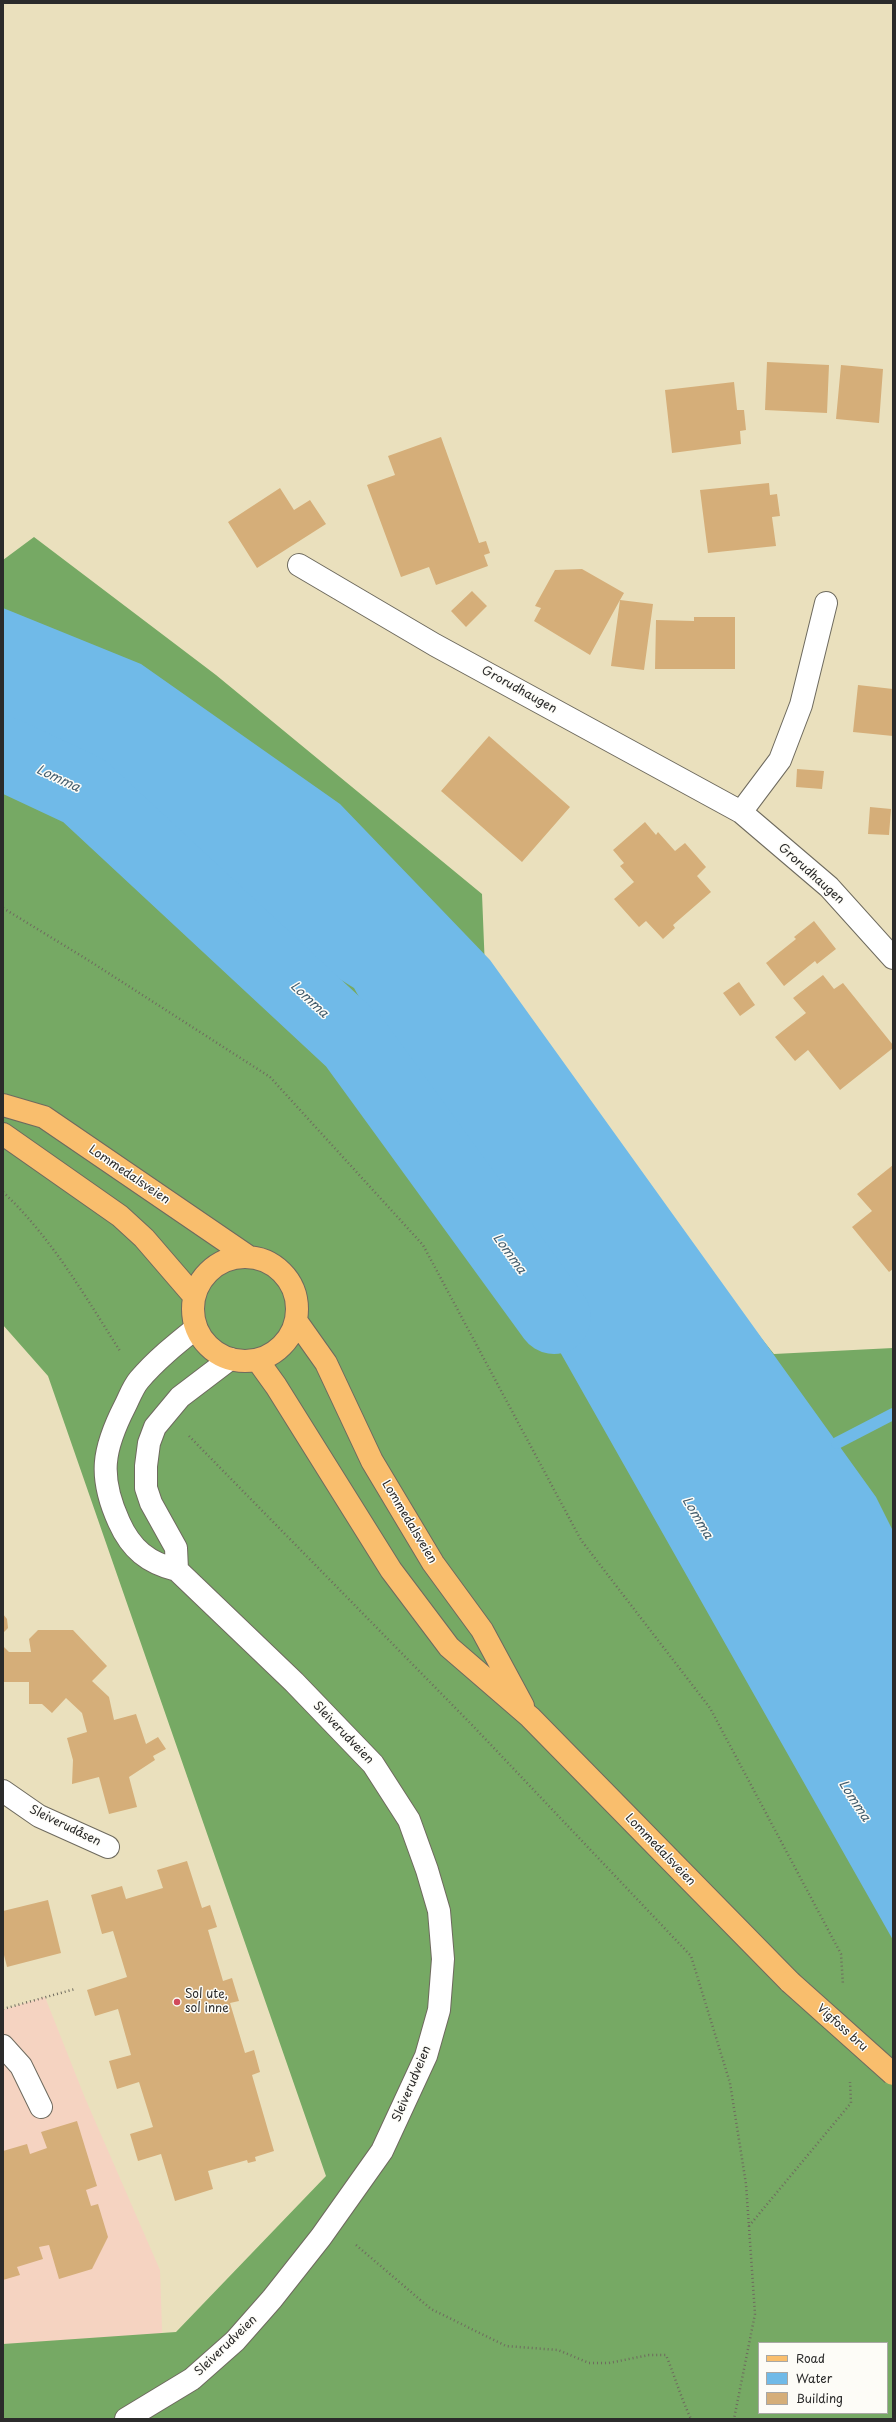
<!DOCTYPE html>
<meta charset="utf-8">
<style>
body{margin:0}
#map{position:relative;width:896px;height:2422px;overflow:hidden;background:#eae0bd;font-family:"Playpen Sans",sans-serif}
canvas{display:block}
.frame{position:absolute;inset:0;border:4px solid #2b2b2b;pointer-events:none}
.legend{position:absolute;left:758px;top:2342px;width:130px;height:72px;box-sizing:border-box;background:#fdfcf7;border:1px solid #a9a8a5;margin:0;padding:5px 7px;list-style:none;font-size:12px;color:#2b2b2b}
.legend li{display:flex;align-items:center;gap:8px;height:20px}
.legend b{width:20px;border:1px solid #a9a8a5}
</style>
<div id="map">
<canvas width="896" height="2422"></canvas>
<div class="frame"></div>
<ul class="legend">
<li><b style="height:5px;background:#f9be6d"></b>Road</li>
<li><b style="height:11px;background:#70bae8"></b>Water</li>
<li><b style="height:11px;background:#d5ae79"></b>Building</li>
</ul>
</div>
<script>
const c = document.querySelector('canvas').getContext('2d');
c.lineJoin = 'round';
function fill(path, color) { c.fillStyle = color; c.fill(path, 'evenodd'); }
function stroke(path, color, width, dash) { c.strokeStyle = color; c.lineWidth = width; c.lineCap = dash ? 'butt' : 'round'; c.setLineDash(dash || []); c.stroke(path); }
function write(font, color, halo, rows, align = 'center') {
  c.font = font + ' "Playpen Sans",sans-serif'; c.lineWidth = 3; c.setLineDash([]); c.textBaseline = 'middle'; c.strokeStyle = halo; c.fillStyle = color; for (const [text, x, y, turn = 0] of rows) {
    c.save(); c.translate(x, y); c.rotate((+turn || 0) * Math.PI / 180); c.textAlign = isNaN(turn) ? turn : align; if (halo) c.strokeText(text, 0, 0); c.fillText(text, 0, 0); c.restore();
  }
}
const built = new Path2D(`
 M45 1997 85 2098 160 2270 163 2358 3 2419V2010Z`);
const forest = new Path2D(`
 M34 537 216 675 482 894 486 994 774 1354 893 1348V2419H3V2344L176 2332 326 2176 48 1376 3 1325V560ZM759 2343H887V2413H759Z`);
const water = new Path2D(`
 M3 608 141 664 340 804 490 960 876 1497 893 1531V1940L354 988 3 768Z`);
const stream = new Path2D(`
 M837 1443 893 1414`);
const river = new Path2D(`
 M3 753 84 791 354 1042 554 1317`);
const building = new Path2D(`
 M767 362 829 365 827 413 765 410Z
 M841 365 883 369 879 423 836 419Z
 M734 382 737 410H744L746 430 740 431 741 444 672 453 665 390Z
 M441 437 479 543 486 541 490 553 484 555 488 566 436 585 429 567 401 577 367 485 395 475 388 456Z
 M769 483 770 495 777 494 780 516 772 517 776 546 708 553 700 490Z
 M280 488 294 510 310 500 326 524 257 568 228 522Z
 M582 569 624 593 620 600 653 604 644 670 611 666 620 600 590 655 534 621 541 608 535 606 555 570Z
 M472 591 487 606 466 627 451 611Z
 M694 617H735V669H655L656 620 694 621Z
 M858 685 893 689V736L853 732Z
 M489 736 570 807 522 862 441 791Z
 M797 769 824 771 822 789 796 787Z
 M870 807 891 809 889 835 868 834Z
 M645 822 656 835 658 832 675 851 685 843 706 867 697 876 711 892 673 925 675 928 663 939 646 921 639 927 614 899 634 882 620 866 624 863 613 850Z
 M814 921 836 949 817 964 815 961 784 986 766 963 796 939 794 937Z
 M823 975 834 989 843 983 893 1045V1048L840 1090 808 1050 795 1061 775 1037 806 1013 793 998Z
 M739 982 755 1005 740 1016 723 993Z
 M893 1165V1269L889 1272 852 1227 872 1211 857 1194Z
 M3 1614 7 1619 8 1628 3 1633Z
 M38 1630H73L107 1666 92 1681 109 1697 114 1720 136 1714 146 1744 158 1737 166 1749 153 1756 155 1760 129 1777 137 1807 109 1814 99 1777 72 1784 73 1760 67 1738 87 1732 82 1713 66 1698 52 1713 42 1704H29V1682H3V1646L9 1652H31L29 1639Z
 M187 1861 202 1908 210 1905 217 1927 208 1930 223 1981 232 1978 239 2001 230 2003 245 2053 254 2050 260 2072 252 2075 274 2151 255 2157 256 2161 248 2163 247 2160 208 2171 213 2189 175 2201 161 2154 138 2161 130 2134 153 2127 139 2082 117 2089 109 2061 131 2055 118 2009 95 2016 87 1990 127 1977 113 1931 102 1934 91 1895 122 1886 126 1899 163 1888 157 1870Z
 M48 1900 61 1953 7 1967 3 1951V1911Z
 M77 2121 97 2186 86 2190 91 2206 98 2204 108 2237 92 2269 59 2279 49 2245 39 2247 43 2259 17 2267 20 2275 3 2280V2151L27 2144 30 2154 47 2148 41 2132Z`);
const path = new Path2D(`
 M3 908 88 960 270 1077 423 1245 581 1540 710 1708 841 1954 843 1985
 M3 1192C51 1237 85 1296 120 1351
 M189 1436 474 1727 691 1956 730 2083 746 2184 755 2314 734 2419
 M3 2009 75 1989
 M749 2226 851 2103 850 2082
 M356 2245 431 2309 506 2346 558 2350 589 2363H609L649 2355H666C675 2377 681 2398 691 2419`);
const minor = new Path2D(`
 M299 565 435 645 741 812 829 887 893 958
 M741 812 780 760 801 705 826 603
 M177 1570 176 1548 151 1503 146 1488V1466L149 1443 155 1427 180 1397 230 1359
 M3 1791 39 1816 108 1847
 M3 2046 21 2066 41 2107
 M126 2419 192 2379 235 2341 272 2299 321 2237 382 2151 426 2056 439 2010 443 1959 439 1911 427 1870 409 1820 373 1764 294 1682 177 1570C148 1563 131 1549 119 1522 98 1476 103 1449 125 1406 129 1398 133 1387 139 1380 156 1360 176 1344 196 1328`);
const major = new Path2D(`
 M3 1105 44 1117 249 1257
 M3 1134 120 1216 144 1238 194 1296
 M193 1309a52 52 0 1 1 104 0a52 52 0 1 1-104 0Z
 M297 1322 326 1363 372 1461 433 1563 482 1630 523 1706
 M258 1361 276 1386 391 1570 449 1647 530 1717 790 1982`);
const majorBridge = new Path2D(`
 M790 1982 893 2074`);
const markers = [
 [177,2002,4,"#d1495b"]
];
const streetNames = [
 ["Grorudhaugen",519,690,29],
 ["Grorudhaugen",811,874,42],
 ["Lommedalsveien",129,1175,34],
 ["Lommedalsveien",409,1522,59],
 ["Sleiverudveien",343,1733,46],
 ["Sleiverudåsen",65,1826,26],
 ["Lommedalsveien",660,1850,46],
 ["Vigfoss bru",842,2028,42],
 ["Sleiverudveien",412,2084,-67],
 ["Sleiverudveien",226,2346,-44]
];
const poiNames = [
 ["Sol ute,",185,1995],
 ["sol inne",185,2009]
];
const waterNames = [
 ["Lomma",58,779,25],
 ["Lomma",309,1000,43],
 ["Lomma",509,1254,54],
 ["Lomma",697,1518,59],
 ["Lomma",854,1801,57]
];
fill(built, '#f5d3c1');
fill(forest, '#76a964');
fill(water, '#70bae8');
stroke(stream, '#70bae8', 12);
stroke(river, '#70bae8', 74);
fill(building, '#d5ae79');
stroke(minor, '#6e6a5e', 24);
stroke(major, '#6e6a5e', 24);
stroke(path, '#6e6a5e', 2.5, [1, 3]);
stroke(minor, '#fff', 22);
stroke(major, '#f9be6d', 22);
stroke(majorBridge, '#6e6a5e', 24, []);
stroke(majorBridge, '#f9be6d', 22);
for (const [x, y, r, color] of markers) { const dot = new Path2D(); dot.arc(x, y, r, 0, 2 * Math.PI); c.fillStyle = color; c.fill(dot); stroke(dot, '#fdfcf7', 1.5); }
write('12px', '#2b2b2b', '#fdfcf7', streetNames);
write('12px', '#2b2b2b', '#fdfcf7', poiNames, 'left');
write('italic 13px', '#435d6d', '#fdfcf7', waterNames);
</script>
